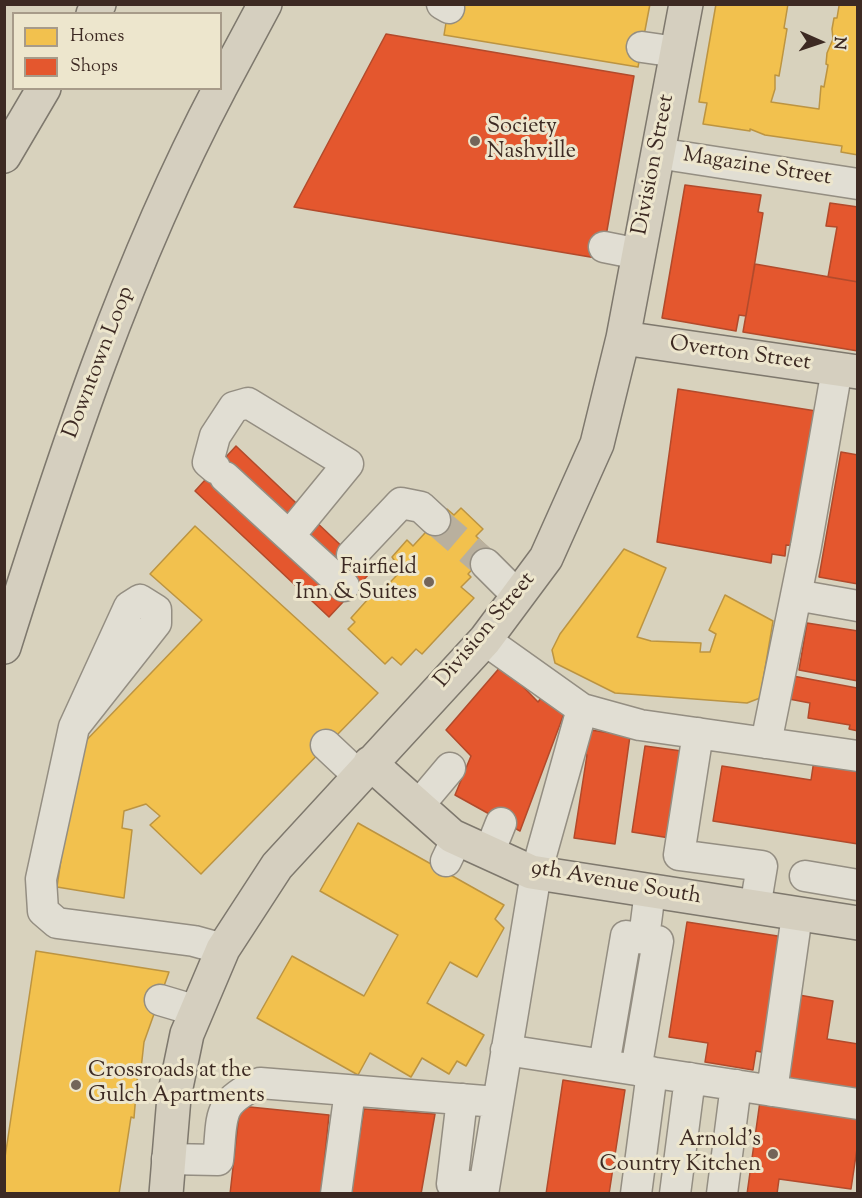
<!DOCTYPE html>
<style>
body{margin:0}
#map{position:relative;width:862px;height:1198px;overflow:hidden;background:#d8d2bd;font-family:"Sorts Mill Goudy",serif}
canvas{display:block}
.frame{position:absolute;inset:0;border:6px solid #3d2a23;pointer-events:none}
.legend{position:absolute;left:12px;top:12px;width:210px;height:78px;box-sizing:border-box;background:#ede6cd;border:2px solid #a79b89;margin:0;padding:8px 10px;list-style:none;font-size:18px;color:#3d2a23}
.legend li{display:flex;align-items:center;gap:12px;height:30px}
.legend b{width:30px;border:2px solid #a79b89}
.north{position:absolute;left:790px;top:12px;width:60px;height:60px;-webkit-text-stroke:4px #ede6cd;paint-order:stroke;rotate:93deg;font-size:16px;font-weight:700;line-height:24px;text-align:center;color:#3d2a23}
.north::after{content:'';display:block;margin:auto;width:21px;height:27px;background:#3d2a23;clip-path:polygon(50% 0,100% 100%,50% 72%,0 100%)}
</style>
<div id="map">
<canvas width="862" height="1198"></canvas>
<div class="frame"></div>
<ul class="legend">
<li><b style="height:16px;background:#f2c14e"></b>Homes</li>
<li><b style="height:16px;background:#e4572e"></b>Shops</li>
</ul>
<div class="north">N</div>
</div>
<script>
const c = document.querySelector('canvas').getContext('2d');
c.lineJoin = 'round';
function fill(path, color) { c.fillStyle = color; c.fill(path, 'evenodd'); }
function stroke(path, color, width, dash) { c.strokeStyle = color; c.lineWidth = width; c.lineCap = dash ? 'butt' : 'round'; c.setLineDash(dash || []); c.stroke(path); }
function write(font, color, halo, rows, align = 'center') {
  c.font = font + ' "Sorts Mill Goudy",serif'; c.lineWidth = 6; c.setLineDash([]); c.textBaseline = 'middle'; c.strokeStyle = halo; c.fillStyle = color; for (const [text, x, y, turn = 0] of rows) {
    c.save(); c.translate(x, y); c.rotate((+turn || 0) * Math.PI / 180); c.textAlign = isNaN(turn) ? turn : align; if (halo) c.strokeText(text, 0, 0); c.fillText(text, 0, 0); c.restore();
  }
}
const homes = new Path2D(`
 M449 4H650L638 67 444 35Z
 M716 4H788L784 28 787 29 781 65 779 76 775 75V89L771 102 819 109 821 86 824 87 828 65 826 64 827 53 833 39 832 29 834 18H837L839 6 836 4H858V155L841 152 842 146 765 135 750 129V131L703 124 707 103 699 102Z
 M461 508 483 529 476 536 490 550 468 574 471 577 461 587 474 598 422 654 416 649 401 665 392 657 385 664 348 629 355 622 351 618 377 589 381 592 397 575 388 566 394 560 392 557 407 540 413 546 447 509 454 515Z
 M195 526 378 693 201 874 150 825 160 816 146 804 124 811 122 828 132 830 124 898 57 887 77 750 202 620 150 574Z
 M624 549 666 568 637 637 651 641 701 643 700 652H710L716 634 709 630 725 595 773 621 760 698 747 703 615 693 555 663 552 650 560 634Z
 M358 823 504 905 495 919 504 928 477 977 450 962 427 1003 484 1035 466 1066 457 1061 449 1074 422 1058 411 1077 370 1053 358 1075 257 1018 292 956 364 996 398 935 320 891Z
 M36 951 169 972 144 1042 141 1069H138L134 1118 131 1117 119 1194H4V1164Z`);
const shops = new Path2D(`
 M386 34 634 76 602 259 294 207Z
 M685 185 761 195 758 212 763 213 746 316 739 315 736 331 662 318Z
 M830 203 858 207V282L828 277 837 227 826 226Z
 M755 264 858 282V351L743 332Z
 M678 389 816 411 795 546 786 545 785 556 772 554 771 563 657 542Z
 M236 446 370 573 329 617 195 491Z
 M841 452 858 455V584L819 577Z
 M807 623 858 631V681L799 670Z
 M502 665 538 702 545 693 565 711 520 831 455 795 471 756 446 730Z
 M793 676 857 688 858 731 849 729 850 725 808 718 810 703 789 699Z
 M584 729 630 736 615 844 574 838 587 755 580 754Z
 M645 746 689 752 676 839 632 832Z
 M814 760 858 767V844L713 821 722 766 811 780Z
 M687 922 784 937 766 1053 756 1051 753 1070 705 1062 708 1043 669 1037Z
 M799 995 833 1001 827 1039 858 1044V1094L785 1082Z
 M563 1080 625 1090 609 1194H546Z
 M761 1094 858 1114V1142L851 1189 779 1179 777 1194H747Z
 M240 1106 329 1115 321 1194H230Z
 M364 1109 435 1114 421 1194H350Z`);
const minorTunnel = new Path2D(`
 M435 520 486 564`);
const minor = new Path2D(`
 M442 4 449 8
 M642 47 677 52
 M657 153 858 184
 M604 247 639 254
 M215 468 208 462 215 436 234 407 248 403 348 464 289 536 344 586
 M225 477 289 536
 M352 555 401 503 421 507 435 520
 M486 564 518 596
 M796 595 858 606
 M485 640 582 709 640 725 858 756
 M74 727 129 607 140 600 156 610V623L74 727 41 879 43 911 57 923 194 941 223 949
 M698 733 679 855 762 866 755 908
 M766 743 806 546 837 369
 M326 745 359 776
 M418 806 450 768
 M489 853 501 823
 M446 861 457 838
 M805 876 858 885
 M644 938 650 891
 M160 1000 197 1011
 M506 1050 858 1104
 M604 1065 626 936 658 941 636 1070
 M772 1091 797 915
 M462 1099 452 1184 484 1188
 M167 1159 218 1160C223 1116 215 1103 260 1083L497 1102
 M336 1194 350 1091
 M483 1194 536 873 582 709
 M636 1194 652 1072
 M675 1194 690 1078
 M722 1194 736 1085`);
const major = new Path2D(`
 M623 338 858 372
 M370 763 452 836 531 872 858 923
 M166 1194 174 1097 187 1034 223 949 277 866 485 640 546 558 597 444 623 338 686 4`);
const highway = new Path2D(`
 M93 14 99 4
 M220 88 265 4
 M4 156 44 88
 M4 647C64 456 126 266 220 88`);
const markers = [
 [475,141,6,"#736559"],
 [429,582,6,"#736559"],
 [76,1085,6,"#736559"],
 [773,1154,6,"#736559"]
];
const poiNames = [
 ["Society",487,128],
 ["Nashville",487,153],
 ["Fairfield",417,569,"right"],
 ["Inn & Suites",417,594,"right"],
 ["Crossroads at the",88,1072],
 ["Gulch Apartments",88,1097],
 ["Arnold's",761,1141,"right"],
 ["Country Kitchen",761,1166,"right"]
];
const streetNames = [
 ["Division Street",655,165,-79],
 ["Magazine Street",757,168,9],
 ["Overton Street",740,355,8],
 ["Downtown Loop",100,363,-69],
 ["Division Street",486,631,-50],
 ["9th Avenue South",616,884,10]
];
fill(homes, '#f2c14e');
stroke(homes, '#bc9441', 1.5);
fill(shops, '#e4572e');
stroke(shops, '#b24a2b', 1.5);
stroke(minorTunnel, '#b9b09e', 30, [30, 15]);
stroke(minor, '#948e82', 33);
stroke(major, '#7e786d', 36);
stroke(highway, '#7e786d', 36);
stroke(minor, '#e1ded3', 30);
stroke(major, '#d5cfbf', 33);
stroke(highway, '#d5cfbf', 33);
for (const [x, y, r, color] of markers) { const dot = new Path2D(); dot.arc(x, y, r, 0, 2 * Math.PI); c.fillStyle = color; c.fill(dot); stroke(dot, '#ede6cd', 2); }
write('22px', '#3d2a23', '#ede6cd', poiNames, 'left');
write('22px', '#3d2a23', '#ede6cd', streetNames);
</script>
